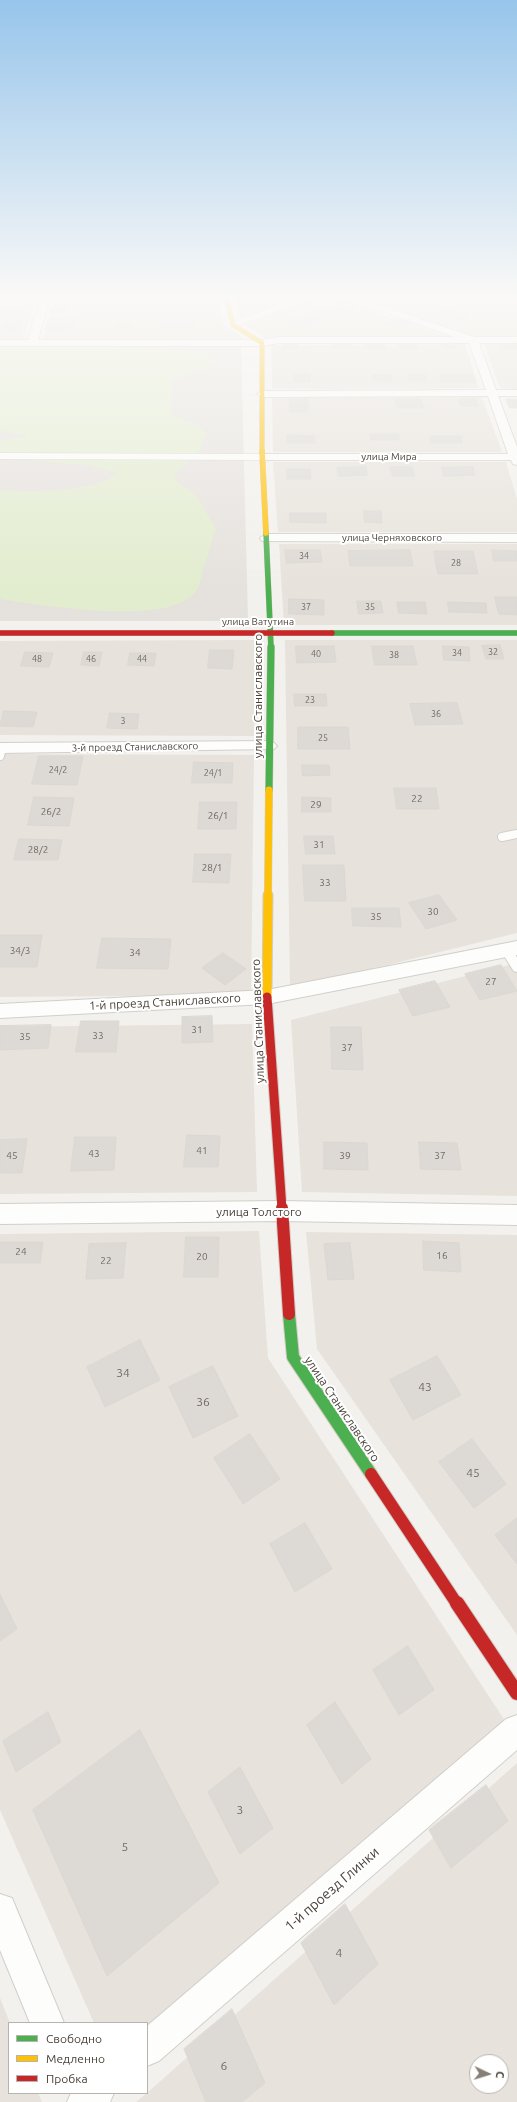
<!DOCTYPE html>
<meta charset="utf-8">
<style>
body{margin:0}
#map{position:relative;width:517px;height:2102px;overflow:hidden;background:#f3f1ed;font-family:Ubuntu,sans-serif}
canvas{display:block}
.legend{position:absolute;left:8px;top:2022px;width:140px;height:72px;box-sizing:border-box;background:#fff;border:1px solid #b7b3b0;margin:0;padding:5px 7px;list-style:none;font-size:12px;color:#4a4239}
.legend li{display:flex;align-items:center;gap:8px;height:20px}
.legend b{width:20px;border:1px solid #b7b3b0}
.north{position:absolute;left:469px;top:2054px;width:40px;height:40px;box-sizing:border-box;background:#fff;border:1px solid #b7b3b0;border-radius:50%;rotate:94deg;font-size:11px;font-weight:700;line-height:16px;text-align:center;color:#4a4239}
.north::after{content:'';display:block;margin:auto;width:14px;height:18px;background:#857f78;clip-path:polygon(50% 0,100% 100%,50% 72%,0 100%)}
</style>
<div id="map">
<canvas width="517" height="2102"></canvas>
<ul class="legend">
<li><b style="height:5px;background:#4caf50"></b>Свободно</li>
<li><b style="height:5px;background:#ffc107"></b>Медленно</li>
<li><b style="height:5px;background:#c62828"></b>Пробка</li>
</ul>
<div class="north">С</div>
</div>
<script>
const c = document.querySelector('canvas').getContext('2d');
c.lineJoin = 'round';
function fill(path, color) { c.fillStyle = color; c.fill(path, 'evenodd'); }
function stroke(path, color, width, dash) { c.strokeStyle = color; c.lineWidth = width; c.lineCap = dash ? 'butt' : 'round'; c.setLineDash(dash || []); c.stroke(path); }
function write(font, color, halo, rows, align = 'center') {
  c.font = font + ' Ubuntu,sans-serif'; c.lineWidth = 4; c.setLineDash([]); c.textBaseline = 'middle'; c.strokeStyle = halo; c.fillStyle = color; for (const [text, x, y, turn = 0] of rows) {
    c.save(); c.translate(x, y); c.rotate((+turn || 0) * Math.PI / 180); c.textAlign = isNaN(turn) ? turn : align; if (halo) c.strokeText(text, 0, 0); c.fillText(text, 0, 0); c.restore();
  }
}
const residential = new Path2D(`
 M0 296H37L24 339H0Z
 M55 296H217L224 325 245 339H43Z
 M235 296H328L450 337 265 338 242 324Z
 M353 296H517V337H476Z
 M465 344 479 388 272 389 271 345Z
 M484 344H517V389L500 388Z
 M482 397 502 452H273L272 398Z
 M273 462H506L517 499V532H278Z
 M279 544H517V625H284Z
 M256 640 254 736 0 735V641Z
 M285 640H517V933L290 989Z
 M0 754 254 755 251 995 0 997Z
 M517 963V1196L302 1192 291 1020Z
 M252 1024 257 1192 0 1194V1027Z
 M259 1231 268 1358 507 1724 147 2032V2023H94L0 1810V1234Z
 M306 1232 517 1235V1635L317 1349Z
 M517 1763V2102H136L147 2093ZM477 2062H501V2086H477Z
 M0 1998 10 2023 9 2093H38L42 2102H0Z`);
const industrial = new Path2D(`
 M0 345H241L248 621H0Z`);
const green = new Path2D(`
 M0 347C49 347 97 346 146 348 169 350 197 348 217 360L210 366 172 379 171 410 174 416 199 426 206 433 200 450 174 474 178 482 196 495 216 529C211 544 207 558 202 573 201 578 200 586 197 590 174 628 39 605 0 599V490C28 492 97 493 117 473L88 465 0 458V440L21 438 29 435 14 434 0 430Z`);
const building = new Path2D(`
 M53 296H70L69 299H52Z
 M514 296H517V310L496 303Z
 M12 297H27L26 302H11Z
 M423 299 438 303 425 308 410 304Z
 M345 301 361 307 304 327 288 322Z
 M54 305H70L67 314H50Z
 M170 305H191L190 309H169Z
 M3 307H22L19 316H0Z
 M452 310 470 316 458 321 439 314Z
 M74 318 71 330H45L48 319Z
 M400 319 413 323 399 328 386 324Z
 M6 321H21L19 330H3Z
 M162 321H193L192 328H161Z
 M131 323V329H116V324Z
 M297 342 298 348 283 349 282 343Z
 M333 342H350L351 348H334Z
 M416 342 419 349H400L398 343Z
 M452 342 455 348H443L441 343Z
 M499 342 517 343V349H501Z
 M365 343H384L385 349H366Z
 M294 374H310V382L294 381Z
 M408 374H425L426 381H409Z
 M440 374H472L475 382H442Z
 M373 375H391L392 381H374Z
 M290 399H308V412H290Z
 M395 399H421L424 408H398Z
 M459 399H476L478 406H461Z
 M506 399H517V408H510Z
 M371 434H399V440H371Z
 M287 435 315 436V443H287Z
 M430 436H461L462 443H431Z
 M366 467 367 475 339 476 337 468Z
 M390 467H412L414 476H393Z
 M473 467 475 475 444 476 442 468Z
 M287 469H310L311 479H287Z
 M364 511H381L382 523 365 522Z
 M290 513H326V523L290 522Z
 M285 550H320L322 562 287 563Z
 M410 550 413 566H350L348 551Z
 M492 550 517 551V561H494Z
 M434 551H473L478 574H438Z
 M495 597H517V615L499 614Z
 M289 599 324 600V615L289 614Z
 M357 601H381L383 613 359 614Z
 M397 602H425L427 614 399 613Z
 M448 602 486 603 487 613 449 612Z
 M500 645 504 659H486L482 646Z
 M296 646H334L336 662 297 663Z
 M372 646H413L417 665H375Z
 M443 646 469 647 470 661 444 660Z
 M210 650H234L232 669 208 668Z
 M25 652 53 653 49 667 21 666Z
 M84 652H102L99 666 81 665Z
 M130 653H156L154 666 128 665Z
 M294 694H326L327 706H295Z
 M457 703 463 724 415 725 410 704Z
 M4 711 37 712 33 727 0 726Z
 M110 713 139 714 137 729 107 728Z
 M298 727H348L350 749H298Z
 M39 756H83L77 785 32 784Z
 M194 762 233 763 232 783H192Z
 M302 765H329L330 775 303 776Z
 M394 788H436L439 809H397Z
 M34 797 74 798 69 826 28 825Z
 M302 797 331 798V812H302Z
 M200 802H237L236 829H198Z
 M304 836H333L335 854H306Z
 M19 839 62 840 58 860H14Z
 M195 854H231L229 883 193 882Z
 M303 865H344L346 901H305Z
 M439 895 457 920 426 929 409 903Z
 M352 908H399L401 927 353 926Z
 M0 935H42L37 967H0Z
 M102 938 171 939 168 969 97 968Z
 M223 953 246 969 225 985 202 968Z
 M501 965 517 991 480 1000 465 974Z
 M435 981 450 1007 413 1016 399 990Z
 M212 1016 213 1042 182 1043V1017Z
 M81 1021H119L116 1052H76Z
 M51 1025 48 1048 0 1050V1026Z
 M331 1027H361L363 1070 332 1069Z
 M187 1135 220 1136 218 1167H184Z
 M75 1137H116L114 1170 71 1171Z
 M27 1139 22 1173H0V1140Z
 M324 1142 367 1143 368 1170 324 1169Z
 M419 1142 457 1143 461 1170 421 1169Z
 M186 1237H219L218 1277H184Z
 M423 1241 459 1243 461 1272 424 1270Z
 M0 1242H43L40 1263H0Z
 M126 1243 123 1278 86 1279 89 1244Z
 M350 1243 354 1279 328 1280 324 1244Z
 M140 1340 160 1380 105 1407 87 1367Z
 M437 1356 461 1395 413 1420 390 1380Z
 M213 1366 238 1416 193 1438 169 1387Z
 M250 1434 280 1479 243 1504 214 1458Z
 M472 1439 506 1484 474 1508 439 1462Z
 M517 1518V1564L495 1535Z
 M305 1523 332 1569 295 1592 270 1544Z
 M0 1594 17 1629 0 1641Z
 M408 1646 434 1690 399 1715 373 1670Z
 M335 1702 371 1759 342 1784 307 1725Z
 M48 1712 61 1742 16 1772 3 1741Z
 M140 1730 219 1883 107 1976 33 1810Z
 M240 1767 273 1828 240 1854 208 1792Z
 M486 1785 508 1821 451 1868 429 1830Z
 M345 1904 378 1964 334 2005 301 1943Z
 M232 2009 265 2083 242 2102H206L184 2049Z`);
const laneFar3 = new Path2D(`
 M233 325 310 296`);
const laneFar2 = new Path2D(`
 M0 456 262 457`);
const laneFar1 = new Path2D(`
 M0 756 2 748
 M502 837 517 834`);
const lane = new Path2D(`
 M507 951 517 967`);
const street = new Path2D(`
 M41 296H50L38 340H262L279 337H455L338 296H352L474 337H517V343H479L496 390H517V396H498L517 447V465L513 464 511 460H262L256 457 262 454H508L488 396 262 397 257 394 262 391 486 390 469 343H279L262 346H0V340H28Z
 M266 534H517V542L262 541 260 538Z
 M269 741 274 743 277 746 274 749 0 753V743Z
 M517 941V955L267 1004 0 1018V1004L267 990Z
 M281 1201 517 1205V1225L281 1221 0 1224V1204Z
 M517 1715V1750L159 2061 147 2066V2026L506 1719Z
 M0 1894 12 1898 64 2023H30L0 1950Z
 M71 2093H114L110 2102H67Z`);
const fastFar2 = new Path2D(`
 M266 533 271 648
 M332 633H517`);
const fastFar1 = new Path2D(`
 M269 790 271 647`);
const fast = new Path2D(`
 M289 1314 293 1357 371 1474`);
const slowFar3 = new Path2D(`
 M226 296 233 325 262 343V452`);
const slowFar2 = new Path2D(`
 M262 451 266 533`);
const slowFar1 = new Path2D(`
 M268 896 269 790`);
const slow = new Path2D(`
 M267 997 268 895`);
const jamFar3 = new Path2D(`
 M0 633H332`);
const jamFar2 = new Path2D(`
 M267 997 282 1209`);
const jamFar1 = new Path2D(`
 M282 1208 289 1314
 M371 1474 457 1604`);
const jam = new Path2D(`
 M457 1603 517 1693`);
const farNumbernames = [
 ["34",304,556],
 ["28",456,563],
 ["37",306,607],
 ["35",370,607],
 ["32",493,652],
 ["34",457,653],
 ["40",316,654],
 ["38",394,655],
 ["48",37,659],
 ["46",91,659],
 ["44",142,659],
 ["23",310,700],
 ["36",436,714],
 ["3",123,721],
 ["25",323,738],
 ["24/2",58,770],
 ["24/1",213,773]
];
const farStreetnames = [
 ["улица Мира",389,457],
 ["улица Черняховского",392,538],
 ["улица Ватутина",258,622],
 ["3-й проезд Станиславского",135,747,-1]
];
const numberNames = [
 ["22",417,799],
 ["29",316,805],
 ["26/2",51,812],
 ["26/1",218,816],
 ["31",319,845],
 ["28/2",38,850],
 ["28/1",212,868],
 ["33",325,883],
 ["30",433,912],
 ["35",376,917],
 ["34/3",20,951],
 ["34",135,953],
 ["27",491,982],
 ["31",197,1030],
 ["33",98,1036],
 ["35",25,1037],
 ["37",347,1048],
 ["41",202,1151],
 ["43",94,1154],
 ["45",12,1156],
 ["39",345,1156],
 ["37",440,1156],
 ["24",21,1252],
 ["16",442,1256],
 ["20",202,1257],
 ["22",106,1261]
];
const streetNames = [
 ["улица Станиславского",258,696,-90],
 ["1-й проезд Станиславского",165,1002,-3],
 ["улица Станиславского",258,1021,-92],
 ["улица Толстого",259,1212],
 ["улица Станиславского",342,1409,56]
];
const nearNumbernames = [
 ["34",123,1373],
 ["43",425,1387],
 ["36",203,1402],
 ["45",473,1473],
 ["3",240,1810],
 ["5",125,1847],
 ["4",339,1953],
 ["6",224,2066]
];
const nearStreetnames = [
 ["1-й проезд Глинки",332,1889,-41]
];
fill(residential, '#e7e2db');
fill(industrial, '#e5e1dd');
fill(green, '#e2ecce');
fill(building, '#dddad5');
stroke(building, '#dbd8d3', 1);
stroke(laneFar3, '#d1cfcb', 6);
stroke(laneFar2, '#d1cfcb', 7);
stroke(laneFar1, '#d1cfcb', 10);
stroke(lane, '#d1cfcb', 12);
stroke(street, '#d1cfcb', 2);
stroke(fastFar2, '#d2cdc4', 6);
stroke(fastFar1, '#d2cdc4', 8);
stroke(fast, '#d2cdc4', 14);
stroke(slowFar3, '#d2cdc4', 5.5);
stroke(slowFar2, '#d2cdc4', 6);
stroke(slowFar1, '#d2cdc4', 8);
stroke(slow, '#d2cdc4', 11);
stroke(jamFar3, '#d2cdc4', 6);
stroke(jamFar2, '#d2cdc4', 11);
stroke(jamFar1, '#d2cdc4', 14);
stroke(jam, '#d2cdc4', 16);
stroke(laneFar3, '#fdfdfc', 5);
stroke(laneFar2, '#fdfdfc', 6);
stroke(laneFar1, '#fdfdfc', 8);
stroke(lane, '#fdfdfc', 10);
fill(street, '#fdfdfc');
stroke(fastFar2, '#4caf50', 5.5);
stroke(fastFar1, '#4caf50', 7);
stroke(fast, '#4caf50', 12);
stroke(slowFar3, '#ffc107', 4.5);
stroke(slowFar2, '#ffc107', 5.5);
stroke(slowFar1, '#ffc107', 7);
stroke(slow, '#ffc107', 9);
stroke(jamFar3, '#c62828', 5.5);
stroke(jamFar2, '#c62828', 9);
stroke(jamFar1, '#c62828', 12);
stroke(jam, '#c62828', 14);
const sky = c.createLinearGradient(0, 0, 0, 591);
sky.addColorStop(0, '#97c5eb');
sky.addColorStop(0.5, '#faf9f7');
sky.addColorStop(1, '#faf9f700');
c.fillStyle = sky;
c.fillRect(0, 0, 517, 591);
write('9px', '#706961', null, farNumbernames);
write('10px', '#4a4239', '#fff', farStreetnames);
write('10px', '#706961', null, numberNames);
write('12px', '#4a4239', '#fff', streetNames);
write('12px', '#706961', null, nearNumbernames);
write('14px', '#4a4239', '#fff', nearStreetnames);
</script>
